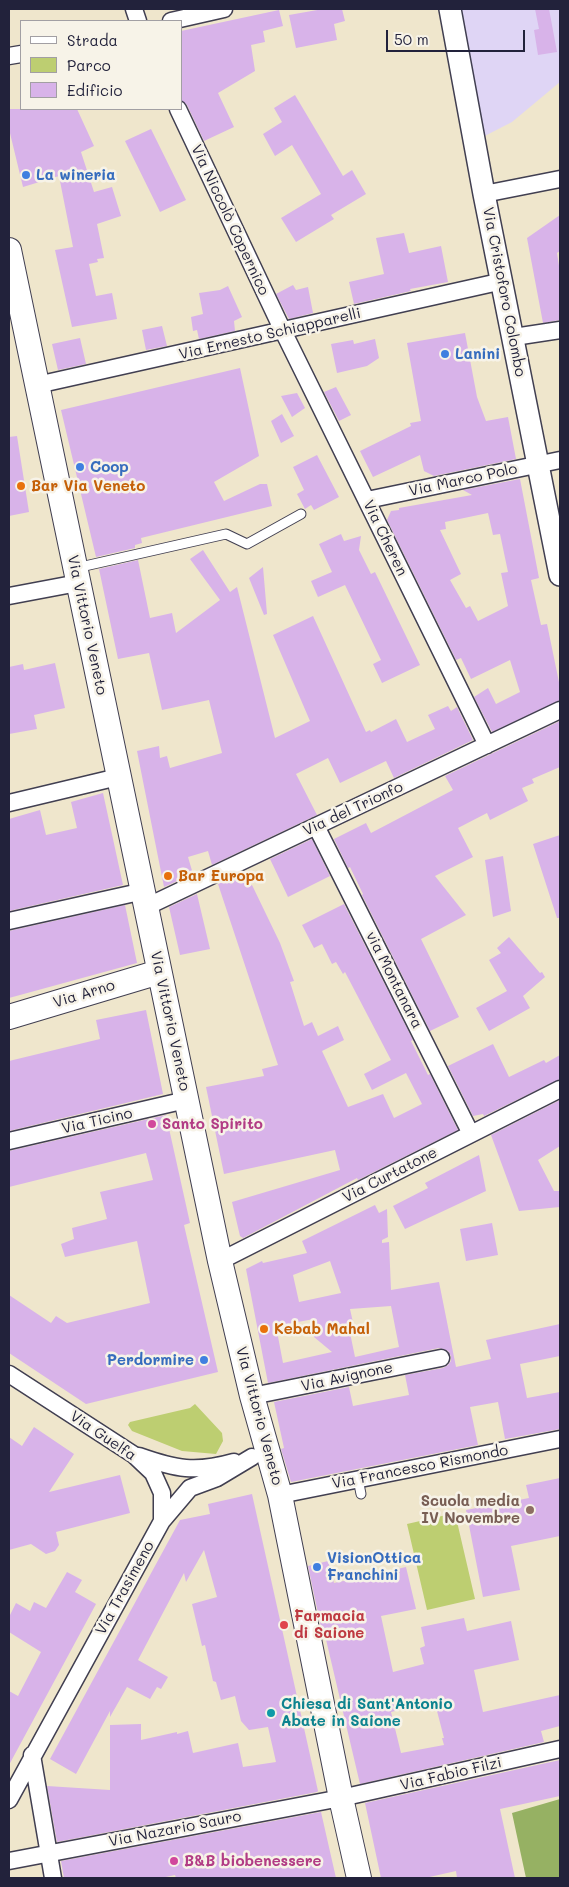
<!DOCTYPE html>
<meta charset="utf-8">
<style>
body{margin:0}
#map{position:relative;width:569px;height:1887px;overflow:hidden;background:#efe6cc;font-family:Mali,sans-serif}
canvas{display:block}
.frame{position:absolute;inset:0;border:10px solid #22223b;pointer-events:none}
.legend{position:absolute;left:20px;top:20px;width:162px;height:90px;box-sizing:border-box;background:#f7f3e8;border:1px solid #a29fa3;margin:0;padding:6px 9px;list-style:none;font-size:15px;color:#22223b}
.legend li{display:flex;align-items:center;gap:10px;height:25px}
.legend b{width:25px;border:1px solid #a29fa3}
.scale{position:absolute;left:386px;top:30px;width:139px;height:22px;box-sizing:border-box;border:2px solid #22223b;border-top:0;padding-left:6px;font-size:15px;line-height:18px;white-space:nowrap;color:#22223b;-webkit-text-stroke:4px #f7f3e8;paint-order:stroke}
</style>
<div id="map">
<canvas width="569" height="1887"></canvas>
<div class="frame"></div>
<ul class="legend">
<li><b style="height:6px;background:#fff"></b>Strada</li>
<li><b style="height:14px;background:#bdce71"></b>Parco</li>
<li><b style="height:14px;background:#d8b3e9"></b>Edificio</li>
</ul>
<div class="scale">50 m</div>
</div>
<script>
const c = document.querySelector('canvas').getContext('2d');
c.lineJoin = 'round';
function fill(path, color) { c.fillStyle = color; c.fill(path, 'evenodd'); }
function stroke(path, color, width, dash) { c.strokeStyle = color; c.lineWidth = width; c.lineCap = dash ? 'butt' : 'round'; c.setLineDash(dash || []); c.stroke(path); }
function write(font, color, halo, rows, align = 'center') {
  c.font = font + ' Mali,sans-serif'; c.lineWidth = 5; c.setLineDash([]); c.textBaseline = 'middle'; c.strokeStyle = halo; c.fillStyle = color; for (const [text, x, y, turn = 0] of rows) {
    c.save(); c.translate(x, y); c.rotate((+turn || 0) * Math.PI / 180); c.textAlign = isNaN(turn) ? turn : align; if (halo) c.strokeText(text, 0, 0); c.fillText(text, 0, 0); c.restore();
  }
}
const built = new Path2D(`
 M450 9H560V82L512 122 475 141Z`);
const green = new Path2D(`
 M195 1404 222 1433 223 1441 216 1454 182 1451 132 1431 128 1425 130 1422 190 1408Z
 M455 1513 475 1599 427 1610 407 1524Z`);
const forest = new Path2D(`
 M560 1799V1878H526L512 1813Z`);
const building = new Path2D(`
 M323 9H342L345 21 334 24 337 40 296 48 289 15Z
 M535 9H549L557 52 538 55 534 30 539 29Z
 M279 10 283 26 263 31 265 42 251 45 255 71 218 93 234 127 204 141 187 105 181 100V31Z
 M295 95 343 176 352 170 366 194 331 215 334 219 296 242 281 218 321 194 292 145 275 156 263 134 282 122 274 108Z
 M9 109H77L94 146 81 152 94 192 112 187 121 216 97 224 104 258 97 259 98 262 89 264 96 296 112 293 117 319 72 327 55 250 73 247 59 176 23 187 9 129Z
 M151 129 186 200 160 212 125 141Z
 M560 215V251L557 253 560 272V320L543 323 527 238Z
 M404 233 409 253 441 246 448 282 410 289 411 291 354 304 349 282 384 274 376 238Z
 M293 285 296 290 308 287 313 313 289 319 276 294Z
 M228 286 242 317 234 321 235 331 199 339 197 330 193 331 191 317 203 314 199 293 220 290Z
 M162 326 167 346 146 350 142 330Z
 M465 333 477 397 486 421 508 417 516 459 434 476 424 471 420 455 373 477 360 451 411 426 410 423 421 421 407 343Z
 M80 338 86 364 58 370 52 344Z
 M375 339 379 358 367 366 337 373 331 344 353 340 354 344Z
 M240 368 259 456 214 482 224 501 260 484H267L272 506 141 538 142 543 135 545V548L96 557 61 410Z
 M336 387 351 415 339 421 324 392Z
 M297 393 305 408 292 417 281 396Z
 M282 414 294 436 281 443 271 421Z
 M17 436 29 512 9 516V437Z
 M317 455 339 497 314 510 311 505 305 509 297 494 304 490 293 467Z
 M520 479 539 578 531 580 541 625 547 624 560 687V700L492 732 474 697 488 688 496 704 520 692 510 660 471 679 461 658 456 660 387 520 391 511 399 510V508L472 495 463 490ZM488 513 493 535 500 534 508 572 501 573 508 606 478 621 470 606 466 608 450 580 461 574 440 530 446 529 445 522Z
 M341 534 344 541 361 536 359 550 371 574 375 572 420 665 382 683 373 664 381 660 345 585 318 597 311 581 332 572 319 544Z
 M203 550 230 592 237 587 275 738 310 721 273 635 313 616 366 732 370 730 371 732 396 719 407 742 435 729 428 715 448 706 451 711 457 707 473 740 394 778 386 761 340 783 328 758 296 774 317 815 212 865 208 851 188 857 193 874 164 887 137 751 159 746 160 758 167 756 170 768 222 753 209 700 162 710 149 653 118 659 99 569 138 560 150 618 172 613 176 633 220 600 190 559Z
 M263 567 267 614 264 615 249 578Z
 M55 663 65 708 34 715 37 729 9 734V667L23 664 24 670Z
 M560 721V767L532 779 534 783 522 788 528 801 490 820 487 813 458 828 473 857 435 876 466 915 421 939 459 1017 430 1031 362 895 363 894 350 867 348 868 334 839 366 823 371 833 453 790 445 776Z
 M103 793 123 885 9 911V819L40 810 46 835 77 828 71 802Z
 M560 835V918H557L533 844Z
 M312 839 330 876 288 897 270 859Z
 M503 856 511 911 493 917 485 860Z
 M242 873 248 887 252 885 280 943 294 981 290 982 304 1026 312 1022 318 1036 338 1026 344 1040 322 1051 348 1107 383 1094 394 1118 422 1104 406 1073 372 1090 364 1074 391 1060 345 972 343 974 336 962 332 964 322 944 314 948 302 925 344 904 413 1040 411 1041 428 1075 430 1074 458 1130 358 1180 357 1178 243 1238 240 1236 232 1202 340 1170 335 1150 224 1174 206 1087 264 1076 262 1069 278 1065 218 884Z
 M197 894 210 949 180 955 169 907Z
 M125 905 137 963 9 998V931Z
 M509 937 540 973 542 972 545 977 523 996 530 1008 489 1031 476 1008 507 991 489 960 501 953 497 948Z
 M146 1010 163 1094 9 1131V1061L100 1039 96 1020Z
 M493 1044 509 1077 544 1060 546 1063 560 1055V1079L484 1116 483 1114 473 1116 448 1066Z
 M560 1100V1146L538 1160 554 1191H560V1207L519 1211 491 1135Z
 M166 1115 190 1223 184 1225 218 1372 86 1404 9 1353V1295L51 1323 56 1316 67 1323 150 1303 137 1241 65 1257 61 1244 74 1239 72 1228 107 1219 100 1192 153 1180 146 1153 9 1187V1151Z
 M479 1155 486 1191 405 1229 393 1206 428 1188 425 1183Z
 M375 1205 379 1213 387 1209 388 1237 382 1240V1243L389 1242 391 1290 439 1282 456 1367 491 1359 486 1340 560 1324V1356L520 1364 527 1398 560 1392V1429L505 1439 498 1402 470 1407 478 1445 291 1482 281 1449 284 1448 274 1402 349 1387 353 1406 409 1395 405 1375 443 1368 448 1365 451 1361V1356L448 1351 439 1348 268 1383 246 1269 262 1261 263 1263 307 1253 302 1241ZM330 1261 341 1293 299 1302 293 1275ZM391 1306 399 1347 355 1357 349 1328 354 1327 350 1309ZM314 1319V1337L332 1352 283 1363 276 1326Z
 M492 1223 498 1255 466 1261 460 1229Z
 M34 1427 74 1454 49 1492 120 1475 130 1513 56 1532 59 1545 55 1551 46 1554 31 1544 9 1550V1437L22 1446Z
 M560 1478V1536L511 1546 520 1590 483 1597 466 1510 529 1498 526 1485Z
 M252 1494 318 1791 317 1792 57 1842 47 1786 110 1790V1725L141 1724V1740L177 1732V1734L188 1731 193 1753 238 1743 243 1767 276 1762 268 1727 249 1730 241 1721 235 1696 221 1700 216 1682 213 1681 205 1645 202 1646 192 1604 217 1597 204 1550 186 1582 184 1573 138 1660 168 1677 161 1689 157 1687 150 1699 127 1687 110 1717V1711L76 1774 50 1759 180 1520 210 1514 208 1504Z
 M328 1561 334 1583 406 1567 416 1609 381 1616 393 1672 424 1664 420 1648 425 1646 421 1627 464 1618 467 1631 511 1621 519 1660 474 1670 483 1712 560 1695V1726L541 1731 544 1742 360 1784 324 1631 322 1632 308 1566ZM423 1704 437 1711 444 1738H442L444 1745 401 1753 391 1712Z
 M67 1572 82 1580 75 1592 96 1604 9 1765V1691L18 1696 41 1652 9 1632V1617L16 1603 30 1611 34 1602 46 1608Z
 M560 1760V1796L500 1809 515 1878H457L456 1871 425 1878H381L365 1803Z
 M321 1812 336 1878H176L175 1875 161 1878H64L61 1861Z`);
const service = new Path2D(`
 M76 568 226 534 247 544 301 514
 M358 1479 361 1494`);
const minor = new Path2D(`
 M134 9 138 21
 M171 21 224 9
 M9 56 21 54
 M178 109 283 331 487 745
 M484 194 560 179
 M514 337 560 330
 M37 385 503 281
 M367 500 560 460
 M9 596 78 583
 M9 803 118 777
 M316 826 471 1134
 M146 907 560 710
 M9 921 144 891
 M9 1141 186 1100
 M220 1261 560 1089
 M9 1374 134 1455 153 1473 162 1493V1521
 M252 1396 441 1358
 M139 1456C176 1469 195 1473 234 1462
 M280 1495 560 1439
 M32 1755 53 1878
 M9 1800 162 1521 190 1488 217 1478 252 1457
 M9 1861 341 1798 560 1749`);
const tertiary = new Path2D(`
 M450 9 484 194 560 575`);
const secondary = new Path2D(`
 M9 250 220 1261 252 1396 280 1495 341 1798 359 1878
 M9 1017 159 972`);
const markers = [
 [26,175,5,"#3f7fe0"],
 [445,354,5,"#3f7fe0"],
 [80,467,5,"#3f7fe0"],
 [21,486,5,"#e8710a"],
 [168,876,5,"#e8710a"],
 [152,1124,5,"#d1479c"],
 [264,1329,5,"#e8710a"],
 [204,1360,5,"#3f7fe0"],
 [530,1510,5,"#8d6e63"],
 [317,1567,5,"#3f7fe0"],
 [284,1625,5,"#e0444e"],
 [271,1713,5,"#0f9aa8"],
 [174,1861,5,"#d1479c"]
];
const shopNames = [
 ["La wineria",36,175],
 ["Lanini",455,354],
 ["Coop",90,467],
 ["Perdormire",194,1360,"right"],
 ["VisionOttica",327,1558],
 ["Franchini",327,1575]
];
const streetNames = [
 ["Via Niccolò Copernico",230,220,65],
 ["Via Cristoforo Colombo",504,292,79],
 ["Via Ernesto Schiapparelli",270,334,-13],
 ["Via Marco Polo",463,480,-12],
 ["Via Cheren",385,538,64],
 ["Via Vittorio Veneto",87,625,78],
 ["Via del Trionfo",353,809,-25],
 ["via Montanara",394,980,63],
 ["Via Arno",84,994,-17],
 ["Via Vittorio Veneto",170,1021,78],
 ["Via Ticino",97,1121,-13],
 ["Via Curtatone",390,1175,-27],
 ["Via Avignone",347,1377,-12],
 ["Via Vittorio Veneto",259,1416,75],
 ["Via Guelfa",103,1436,34],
 ["Via Francesco Rismondo",420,1467,-11],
 ["Via Trasimeno",125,1588,-61],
 ["Via Fabio Filzi",451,1774,-13],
 ["Via Nazario Sauro",175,1829,-11]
];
const foodNames = [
 ["Bar Via Veneto",31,486],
 ["Bar Europa",178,876],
 ["Kebab Mahal",274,1329]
];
const hotelNames = [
 ["Santo Spirito",162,1124],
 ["B&B biobenessere",184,1861]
];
const educationNames = [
 ["Scuola media",520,1501],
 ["IV Novembre",520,1518]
];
const healthNames = [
 ["Farmacia",294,1616],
 ["di Saione",294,1633]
];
const cultureNames = [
 ["Chiesa di Sant'Antonio",281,1704],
 ["Abate in Saione",281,1721]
];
fill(built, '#dfd5f5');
fill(green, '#bdce71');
fill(forest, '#96b163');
fill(building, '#d8b3e9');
stroke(service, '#413f51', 11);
stroke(minor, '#413f51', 19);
stroke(tertiary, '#413f51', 24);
stroke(secondary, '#413f51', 26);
stroke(service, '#fff', 9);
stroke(minor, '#fff', 16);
stroke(tertiary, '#fff', 21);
stroke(secondary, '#fff', 24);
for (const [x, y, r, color] of markers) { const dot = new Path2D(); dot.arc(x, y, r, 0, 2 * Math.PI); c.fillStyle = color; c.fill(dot); stroke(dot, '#f7f3e8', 2); }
write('bold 15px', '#366cbe', '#f7f3e8', shopNames, 'left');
write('15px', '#22223b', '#f7f3e8', streetNames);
write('bold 15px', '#c56008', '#f7f3e8', foodNames, 'left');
write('bold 15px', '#b23c85', '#f7f3e8', hotelNames, 'left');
write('bold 15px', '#785e54', '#f7f3e8', educationNames, 'right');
write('bold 15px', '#be3a42', '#f7f3e8', healthNames, 'left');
write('bold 15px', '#0d838f', '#f7f3e8', cultureNames, 'left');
</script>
